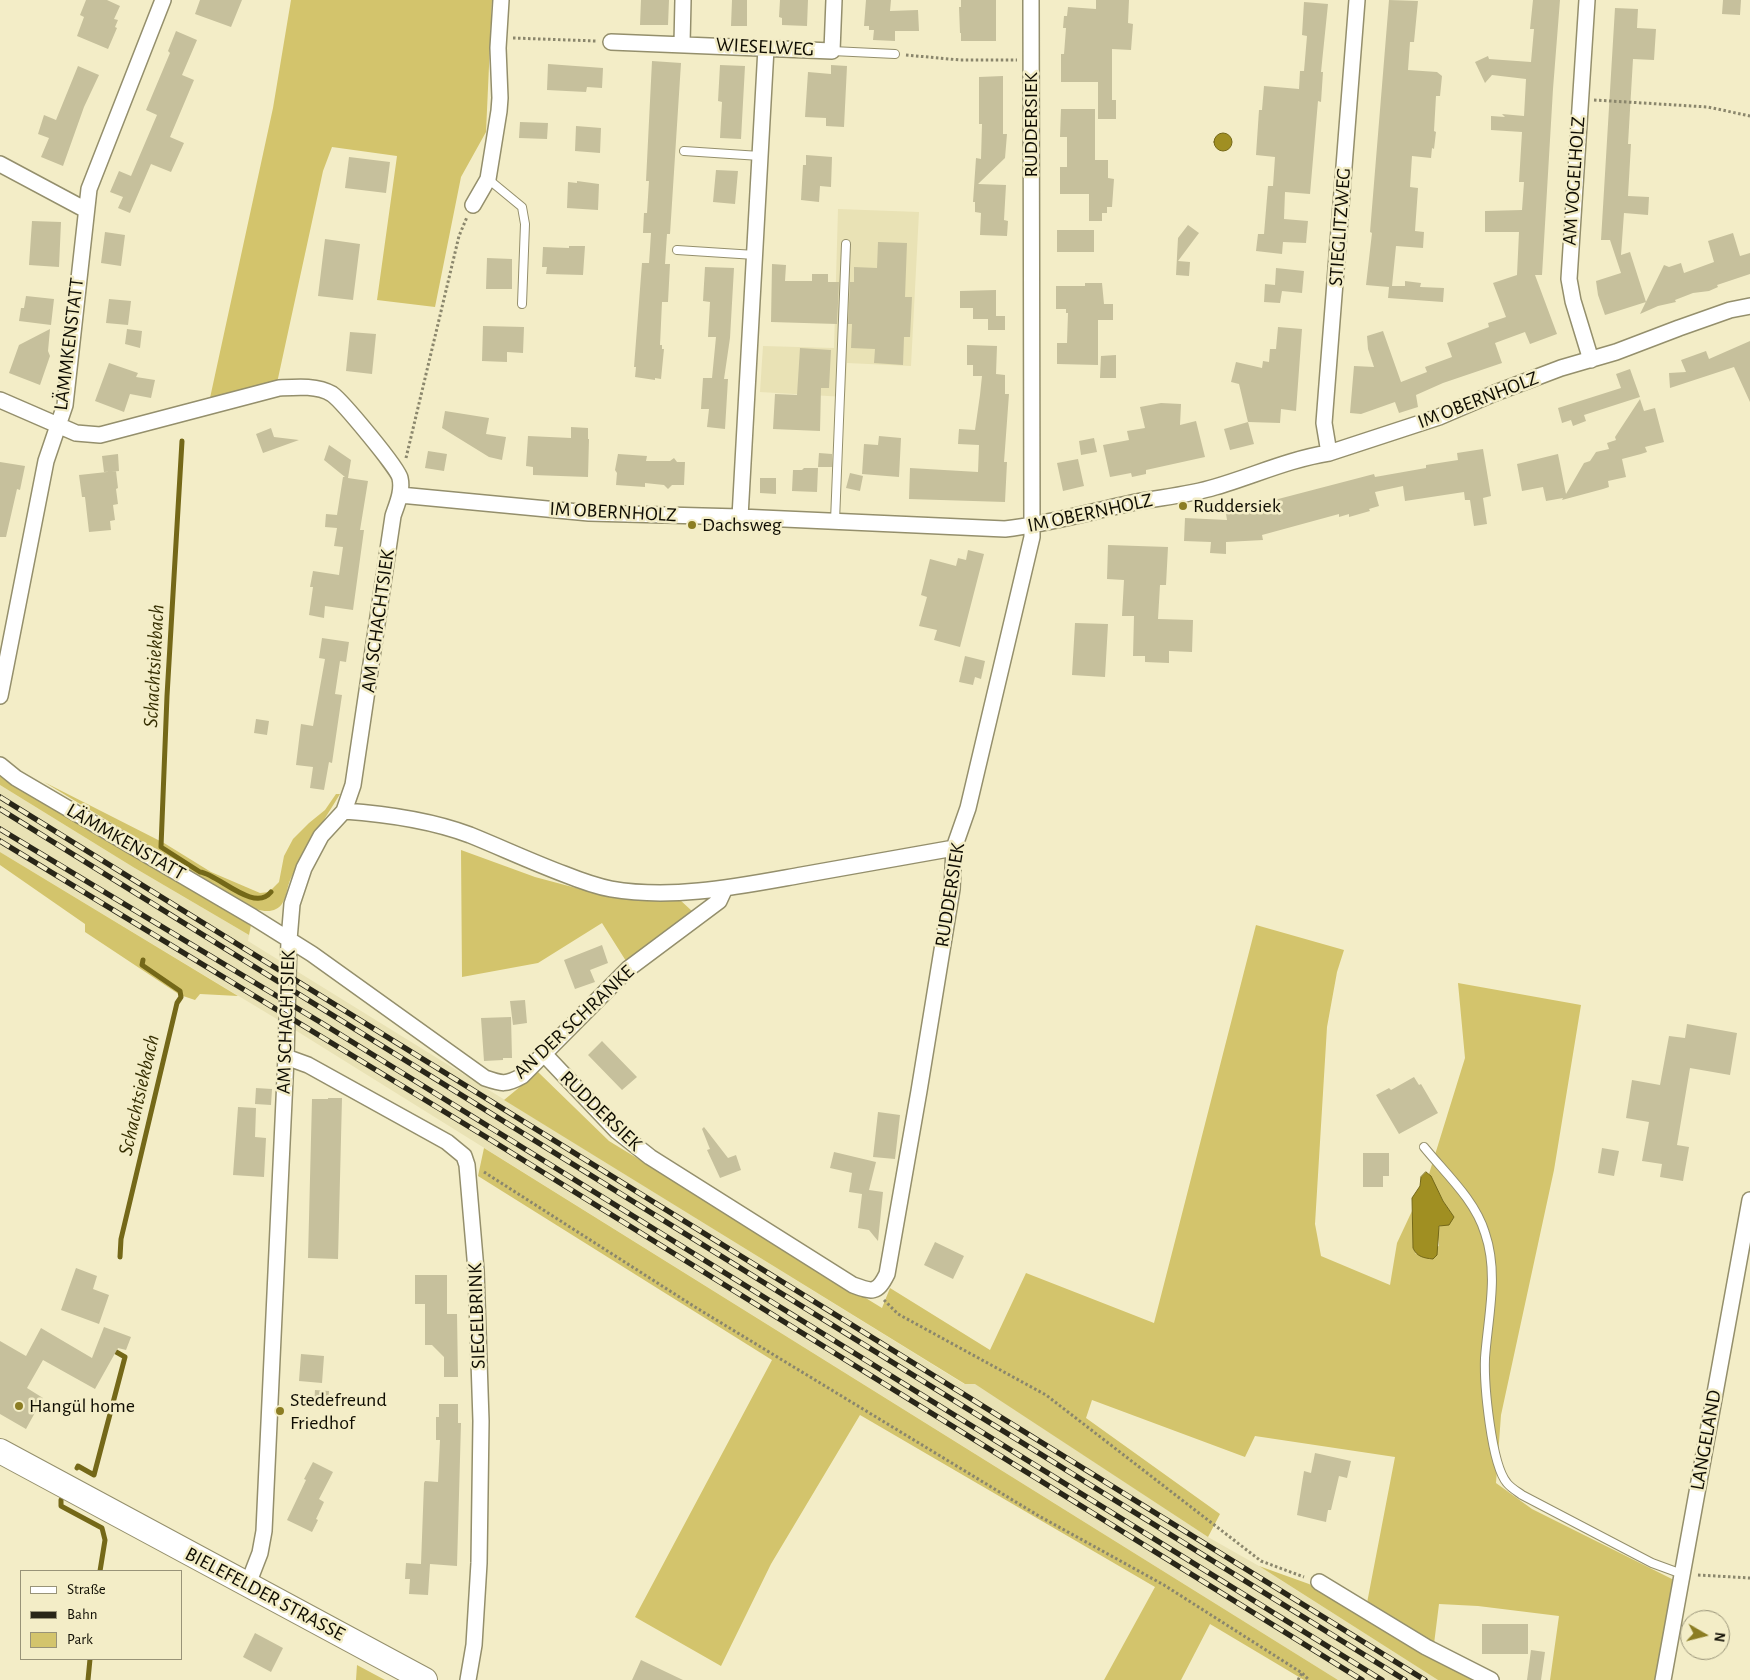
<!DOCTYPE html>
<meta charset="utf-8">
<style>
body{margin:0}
#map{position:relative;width:1750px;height:1680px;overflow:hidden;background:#f3edc7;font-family:"Alegreya Sans",sans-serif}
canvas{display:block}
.legend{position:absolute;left:20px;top:1570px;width:162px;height:90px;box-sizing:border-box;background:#f3edc7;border:1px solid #989378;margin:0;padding:6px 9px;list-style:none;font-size:15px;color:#0f0d02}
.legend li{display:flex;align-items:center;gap:10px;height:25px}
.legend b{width:25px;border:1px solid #989378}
.north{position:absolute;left:1680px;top:1610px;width:50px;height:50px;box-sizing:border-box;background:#f3edc7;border:1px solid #989378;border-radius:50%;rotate:98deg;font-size:14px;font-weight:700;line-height:20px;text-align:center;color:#0f0d02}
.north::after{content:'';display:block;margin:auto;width:18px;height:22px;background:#8b7d23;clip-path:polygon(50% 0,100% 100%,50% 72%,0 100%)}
</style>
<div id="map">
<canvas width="1750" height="1680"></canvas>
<ul class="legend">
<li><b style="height:6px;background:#fff"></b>Straße</li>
<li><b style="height:6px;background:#292618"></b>Bahn</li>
<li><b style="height:14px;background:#d3c46c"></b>Park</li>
</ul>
<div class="north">N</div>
</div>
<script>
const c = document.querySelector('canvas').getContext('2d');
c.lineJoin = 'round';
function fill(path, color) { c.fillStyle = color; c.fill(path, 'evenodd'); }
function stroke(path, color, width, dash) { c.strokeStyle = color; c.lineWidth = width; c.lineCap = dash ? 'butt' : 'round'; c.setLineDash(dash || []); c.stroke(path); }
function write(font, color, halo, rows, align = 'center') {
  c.font = font + ' "Alegreya Sans",sans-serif'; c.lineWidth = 5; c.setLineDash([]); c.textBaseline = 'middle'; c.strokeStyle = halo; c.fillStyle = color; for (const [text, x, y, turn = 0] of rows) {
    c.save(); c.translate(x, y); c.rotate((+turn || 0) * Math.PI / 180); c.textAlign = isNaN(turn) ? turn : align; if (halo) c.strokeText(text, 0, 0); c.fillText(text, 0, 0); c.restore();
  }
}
const built = new Path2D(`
 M838 209 919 212 911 366 847 363 845 397 760 392 763 346 834 348Z
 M0 785 133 867 249 935 248 941 964 1384 975 1383 1208 1537 1259 1566 1438 1680H1338L295 1030 0 852Z`);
const green = new Path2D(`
 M291 0H492L486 132 461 177 435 307 377 300 397 156 332 147 323 171 277 383 210 398 273 108Z
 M0 775 251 925 249 935 133 867 0 785Z
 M44 782 164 843 211 872 260 893 269 892 279 882 284 856 293 839 309 823 325 810 336 794H340C323 822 305 849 291 878 286 888 287 904 276 909 267 914 255 909 246 905Z
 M461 850 535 877 602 895 679 899 693 912 626 961 602 923 538 963 462 977Z
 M0 852 238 996 200 994 195 1000 180 995 85 932V924L0 865Z
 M1256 925 1344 950 1337 972 1327 1027 1315 1224 1321 1256 1390 1285 1397 1243 1412 1211 1413 1248 1416 1254 1439 1246C1437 1223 1436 1230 1454 1217L1443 1201 1429 1174 1465 1058 1458 983 1581 1005 1554 1170 1501 1415 1496 1483 1532 1509 1674 1580 1656 1680H1550L1559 1616 1478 1606 1439 1604 1434 1644 1367 1603 1395 1457 1255 1436 1245 1457 1092 1400 1086 1418 1220 1514 1208 1537 975 1384H965L504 1100 538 1072 609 1141 882 1308 890 1288 990 1350 1026 1273 1154 1323Z
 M484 1148 1338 1680H1304L1210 1624 1181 1680H1104L1155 1587 860 1415 771 1564 721 1666 635 1617 772 1360 478 1176Z
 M1259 1566 1309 1584 1478 1680H1438Z
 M357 1665 385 1680H356Z`);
const water = new Path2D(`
 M1214 142a9 9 0 1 1 18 0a9 9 0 1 1-18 0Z
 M1426 1172 1431 1176 1443 1201 1454 1217 1449 1225 1439 1226 1437 1255 1433 1259C1424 1258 1417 1257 1413 1248L1412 1198 1420 1186 1421 1177Z`);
const stream = new Path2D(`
 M182 441 167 696 161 847 200 872C218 874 254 913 271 892
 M120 1257 121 1239 177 1003 181 997 180 991 142 965 143 960
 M77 1468 78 1466 94 1475 125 1357 111 1349
 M61 1500V1506L102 1528 105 1540 100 1571
 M88 1680 90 1659`);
const building = new Path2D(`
 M86 0H107L120 6 114 19 118 20 115 27 117 28 108 49 77 36 84 17 80 15Z
 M200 0H242L231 27 195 14Z
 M641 0H669L668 25H640Z
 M732 0H747V26H731Z
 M780 0H808L807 26 782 25V18L779 17Z
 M866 0H891L890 11 918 10 919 31H895V41L873 40 874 30H869V26H864Z
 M961 0H996V41H961V33H960L959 7H961Z
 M1096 0H1129L1128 23 1133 24 1131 50 1112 49V100H1116V119H1098V82H1061V54H1064L1066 28H1063L1064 16H1067L1068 7 1096 9Z
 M1389 0 1418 1 1414 42H1410L1408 70 1437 72 1442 76 1440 96H1436L1434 131 1436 132 1434 149 1432 148 1431 158 1412 156 1410 187 1418 188 1415 231 1424 232 1423 248 1396 246 1392 286H1405V281L1421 283 1420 287 1444 288 1443 302 1388 298 1389 287 1366 285 1372 233 1370 232Z
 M1533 0H1560L1553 89 1542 275H1535L1557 334 1530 344 1525 332 1495 343 1502 363 1443 383 1416 395 1418 407 1399 413 1395 402 1361 414 1350 413 1354 366 1374 367 1368 349 1367 336 1383 331 1401 382 1427 372 1425 367 1452 357 1447 343 1489 327 1488 323 1506 317 1493 283 1517 275 1519 232H1485V211L1522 210 1524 182H1519L1522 132 1491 130V116L1505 117 1502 114 1524 116 1526 79 1492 75 1485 83 1475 62 1488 56 1489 59 1531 62 1534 29H1530Z
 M1723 0H1741L1740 15 1722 14Z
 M1304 2 1328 4 1321 72H1323L1321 102 1318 101 1310 194 1285 192 1284 219 1308 221 1306 243 1283 242 1282 254 1256 251 1258 234H1264L1268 186H1273L1275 157 1256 155 1259 110H1262L1264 86 1299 89 1300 71H1304L1307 36 1302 35Z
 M1615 8 1638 9 1637 28 1656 29 1654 60 1633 59 1628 144H1631L1628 196 1649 197 1648 215 1624 213 1621 255 1630 252 1646 302 1605 315 1598 295 1596 281 1621 273 1610 240H1601Z
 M176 31 197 40 182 75 194 80 170 137 184 143 171 172 151 164 130 213 118 208 123 197 110 192 119 171 131 176 157 115 146 110 170 53 168 51Z
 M652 61 681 63 670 234H667L665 264H670L668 302H662L660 345H662V349H664L661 379 655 378V380L635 377 636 367H634L642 263H649L650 249 651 233H643L644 213H647L649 181H646Z
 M548 64 603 68 602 88 587 87 586 92 547 90Z
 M720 65 745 66 741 139 720 138 722 102 718 101Z
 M831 65 847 66 844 127 826 126V118L805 117 808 72 831 74Z
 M78 66 99 75 84 107 63 166 41 157 49 138 38 134 44 115 56 120Z
 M1003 76V134H1007L1005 158 978 184 1006 185 1004 220 1008 221 1007 236 980 235 981 213 975 212V202H973L976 158 981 159 982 124H979V77Z
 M1061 109H1095V160H1108V178L1114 179 1112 207H1107V213H1102V221H1089V194H1060V167H1067V137H1060Z
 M520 122 548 123 547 139 519 138Z
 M576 126 601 128 600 153 575 151Z
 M806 155 832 157 831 187 820 186 819 202 801 200 803 165H806Z
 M349 157 390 162 386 193 345 188Z
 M716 170 738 171 735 204 713 202Z
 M577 181 599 184 598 210 567 208 568 182 577 183Z
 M32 221 61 222 59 267 29 265Z
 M1188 225 1199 233 1178 261 1190 262 1189 276 1176 275 1178 238Z
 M1057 230H1094V252H1057Z
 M105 232 125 235 121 266 101 263Z
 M1733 233 1740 256 1750 253V274L1717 285 1718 287 1709 291 1693 293 1675 300 1676 302 1658 306 1640 314 1664 265 1669 267 1681 263 1684 273 1714 262 1708 241Z
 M325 239 360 244 353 300 318 296Z
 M878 242 907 243 905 297H912L911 318 910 337H904L903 365 874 363 875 349 851 348 852 324H848L850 282H854V267L877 268Z
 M569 246H585L583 275 546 274 547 267H542L543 247 569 248Z
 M487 258 512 259V289H486Z
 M772 264 786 265 785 281H812V274H828V282H839L837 324 771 322Z
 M705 267 734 268 730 338 724 379H728L725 429 707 427 709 409H701L703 378H712L716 337H708L710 302 703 301Z
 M1276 268 1304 271 1302 293 1282 291 1280 303 1264 302 1265 284 1275 285Z
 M1085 283H1102L1104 304H1113V320H1098V365L1057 364V343H1067L1068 313H1066V309H1056V286H1085Z
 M996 290V316H1005V330H988V319H973V308H960V291Z
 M26 296 54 299 51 325 19 321 21 308H24Z
 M109 299 131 301 128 325 106 323Z
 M483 326 524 327 523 353 507 352V362L482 361Z
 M1278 327 1302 329 1296 411 1281 409 1280 423 1248 422 1239 384 1231 382 1236 362 1262 368 1263 361 1269 362 1270 349H1276Z
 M50 329 48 351 50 356 40 385 9 373 19 345Z
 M127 329 142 331 140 348 125 344Z
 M350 332 376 334 372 374 346 371Z
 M1750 341V402L1734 367 1670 388 1669 373 1686 372 1681 360 1706 351 1709 359Z
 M967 345 997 346 996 374 1005 375V394H1009L1004 462H1007L1005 502 909 499 910 468 978 472 979 445 958 444 959 429 975 430 980 395 982 376H973V365H967Z
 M800 348 831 350 829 388H821L820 431 773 429 775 394 797 395Z
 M1116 355V378H1100L1101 356Z
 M109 363 138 373 136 377 155 380 151 398 130 394 124 412 95 401Z
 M1630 369 1640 397 1584 415 1586 421 1573 426 1571 420 1562 423 1558 408 1621 388 1616 374Z
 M1640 399 1644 411 1655 408 1664 442 1645 447 1647 452 1641 454 1622 459 1626 477 1608 481 1609 487 1603 489 1562 500 1563 498 1546 501 1543 487 1522 491 1517 464 1558 454 1566 494 1584 463 1590 461 1596 452 1609 449 1607 443 1616 440 1615 437Z
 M1161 403 1181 404 1180 425 1196 421 1205 457 1146 470V474L1132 477 1131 473 1110 477 1103 445 1129 440 1127 431 1145 428 1140 407Z
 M445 411 489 418 486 434 506 437 502 460 489 457 442 428Z
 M1248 422 1254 444 1230 450 1224 429Z
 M571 427 588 428V439H589L588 477 533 475V467L526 466 528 436 571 438Z
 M271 428 274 437 299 440 263 453 256 434Z
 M879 436 901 438 899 477 862 474 864 444 878 445Z
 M1094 438 1097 452 1081 455 1079 441Z
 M329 445 351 460 348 478 368 481 360 530H364L353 610 325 606 324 618 309 615 313 587H310L313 571 339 575 343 547 334 546 337 528 325 527 326 514 337 515 343 477H345L324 460Z
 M1483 449 1491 496 1483 498 1487 524 1474 526 1470 500H1465L1464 492 1405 501 1403 486 1375 492 1379 506 1369 509 1370 511 1349 517V514L1339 517V514L1262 535 1263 540 1226 542V554L1210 553 1211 542 1184 541 1185 518 1227 520 1225 507 1259 501V504L1374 474 1375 477 1426 468V465L1458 460 1457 453Z
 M428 451 447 454 444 471 425 468Z
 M819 453 832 454V467H818Z
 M118 454 119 471 104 472 102 456Z
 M618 454 647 456 646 461H670L674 458 677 462H685L684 485H672L668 489 664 485 645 483V487L616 485 617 473 615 470Z
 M1078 459 1084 486 1063 491 1057 463Z
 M0 462 25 466 20 490 17 489 6 537H0Z
 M804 468H818L817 492 792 491 793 470H802Z
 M116 471 118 488 116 489 118 504 113 505 115 520 110 521 111 530 89 532 85 497H82L79 475Z
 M850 473 863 476 860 491 846 488Z
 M760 478H776V494L760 493Z
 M1108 545 1168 547 1166 585H1160L1158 619 1193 620 1192 652 1169 651V663L1145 662V656H1133L1134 616H1122L1124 580 1107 579Z
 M968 550 984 554 960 647 934 640 937 630 919 626 927 597 921 595 930 559 956 566 958 558 966 560Z
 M1075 623 1108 624 1105 677 1072 675Z
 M322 638 349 642 346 662 340 661 335 694 342 695 332 763 329 762 324 790 310 788 313 767 296 765 301 724 313 726 325 659 319 658Z
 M965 656 985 661 981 679 975 677 973 685 959 682Z
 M256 719 269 721 267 735 254 733Z
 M602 945 608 963 590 970 595 982 575 989 564 960Z
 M525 1000 527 1023 513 1025 510 1001Z
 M511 1017 512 1058H503V1060L484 1061 481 1018Z
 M1687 1024 1737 1033 1730 1075 1690 1068 1677 1145 1689 1147 1683 1181 1660 1177 1662 1164 1642 1161 1649 1122 1626 1118 1632 1080 1660 1085 1669 1036 1685 1038Z
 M602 1041 637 1077 622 1090 588 1055Z
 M1414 1077 1419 1085 1421 1084 1438 1113 1399 1134 1376 1095 1389 1088 1391 1090Z
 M256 1088 272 1089 271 1105 255 1104Z
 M328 1098H342L338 1259 308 1258 312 1099H328Z
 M238 1107 256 1108 255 1137 266 1138 264 1177 233 1175Z
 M878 1112 900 1115 895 1159 873 1157Z
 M704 1127 728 1158 736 1155 741 1170 720 1178 707 1150 710 1149 702 1129Z
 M1602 1148 1619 1151 1614 1176 1598 1173Z
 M834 1152 876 1162 869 1190 883 1192 878 1241 869 1230 858 1228 862 1194 849 1192 852 1173 830 1168Z
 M1363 1153H1389V1176H1383V1187H1363Z
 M935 1242 964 1256 953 1279 924 1265Z
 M76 1268 97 1276 93 1289 109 1295 99 1324 61 1310Z
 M415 1275H447V1314H457L458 1377H444V1357L432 1345H425V1304H415Z
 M104 1327 131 1337 126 1350 118 1348 95 1389 43 1360 27 1388 43 1398 26 1429 0 1414V1341L26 1356 41 1328 92 1358Z
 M301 1354 324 1356 322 1383 299 1381Z
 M315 1390 329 1391 328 1407 314 1406Z
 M439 1404H458V1423H461L457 1566 430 1564 428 1595 409 1594 410 1579H405L406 1563 421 1564 424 1483 425 1481 438 1482 440 1440H436V1417H439Z
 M1315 1453 1351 1461 1347 1478 1339 1476 1331 1510H1328L1326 1522 1297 1515 1304 1471 1311 1473Z
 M313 1462 333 1472 319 1499 324 1502 316 1519 318 1520 312 1532 287 1520 306 1480 304 1479Z
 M1482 1624H1528V1654H1482Z
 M255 1633 283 1648 271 1672 243 1657Z
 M1531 1650 1545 1652 1541 1680H1527Z
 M641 1660 683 1680H632Z`);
const path = new Path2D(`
 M513 38 596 41
 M906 55 960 60H1017
 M1594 100 1708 107 1750 116
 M406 458 459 236 467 217
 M484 1172 695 1307 1039 1516 1164 1585 1302 1673 1309 1680
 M884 1300 898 1314 1046 1395 1261 1561 1304 1577
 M1698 1575 1750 1578
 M1298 1680 1302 1673`);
const service = new Path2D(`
 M832 51 895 54
 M684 151 760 156
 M488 179 522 207 525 224 522 304
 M677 250 755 255
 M835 521 846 244
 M1424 1147C1446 1174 1475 1200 1485 1233 1499 1274 1488 1316 1485 1358 1484 1384 1491 1464 1507 1483 1511 1488 1518 1492 1522 1495L1652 1563 1682 1574`);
const minor = new Path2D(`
 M1587 0 1569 279 1573 301 1591 360
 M611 42 832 51 834 0
 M682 44 683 0
 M0 164 86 210
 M473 205 488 179 499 111 500 98 498 48 501 0
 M0 400 76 433 100 435 279 388C296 387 317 385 332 394 342 401 398 468 400 478 403 491 397 504 393 516L353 785 344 811 321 836 304 868 292 904 289 940 286 1057 264 1531 260 1553 248 1584
 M1329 453 1324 423 1357 0
 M400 495 589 513 740 517 1005 529C1049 524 1093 511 1136 502 1163 497 1189 495 1215 487 1253 476 1290 459 1329 453L1439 417 1495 393 1561 368 1616 352 1679 328 1730 310 1750 306
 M740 517 766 48
 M0 696 46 461 65 405 89 189 163 0
 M0 765 16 778 253 917 312 954 485 1078C502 1084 506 1085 522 1076L628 969 719 901 725 888
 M344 811C387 814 430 820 470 835 502 848 532 862 564 874 579 880 595 886 611 889 674 900 740 886 802 875 853 866 904 857 954 848
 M545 1055 617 1131 650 1157 853 1285C872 1292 877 1294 887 1274L919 1091 952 889 954 848 968 808 1032 537 1031 0
 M286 1057 308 1065 447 1142 464 1156 467 1165 476 1270 481 1421 479 1563 474 1645 468 1680
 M1319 1582 1426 1647 1491 1680
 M1663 1680 1750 1200`);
const primary = new Path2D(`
 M0 1451 425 1680`);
const rail = new Path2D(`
 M0 797 1425 1680
 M0 809 1405 1680
 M0 829 320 1022 1382 1680
 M0 841 486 1137 1362 1680`);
const markers = [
 [1183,506,5,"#8b7d23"],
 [692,525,5,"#8b7d23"],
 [19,1406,5,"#8b7d23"],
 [280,1411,5,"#8b7d23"]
];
const streetNames = [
 ["WIESELWEG",765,47,3],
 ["RUDDERSIEK",1031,125,-90],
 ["AM VOGELHOLZ",1574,181,-86],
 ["STIEGLITZWEG",1340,227,-86],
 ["LÄMMKENSTATT",69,344,-83],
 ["IM OBERNHOLZ",1478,400,-21],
 ["IM OBERNHOLZ",613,512,3],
 ["IM OBERNHOLZ",1090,513,-12],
 ["AM SCHACHTSIEK",378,621,-82],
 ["LÄMMKENSTATT",126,842,30],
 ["RUDDERSIEK",950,895,-81],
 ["AM SCHACHTSIEK",286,1022,-88],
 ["AN DER SCHRANKE",574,1022,-43],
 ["RUDDERSIEK",601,1111,44],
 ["SIEGELBRINK",477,1316,-92],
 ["LANGELAND",1706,1440,-80],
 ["BIELEFELDER STRASSE",265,1594,28]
];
const poiNames = [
 ["Ruddersiek",1193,506],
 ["Dachsweg",702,525],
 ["Stedefreund",290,1400],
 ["Friedhof",290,1423],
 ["Hangül home",29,1406]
];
const waterNames = [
 ["Schachtsiekbach",154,666,-87],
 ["Schachtsiekbach",139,1095,-77]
];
fill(built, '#e9e2b5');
fill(green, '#d3c46c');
fill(water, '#a08f22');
stroke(water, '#746818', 1);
stroke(stream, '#746818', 5);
fill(building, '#c6c09c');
stroke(service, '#948f6c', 10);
stroke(minor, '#948f6c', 18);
stroke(primary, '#948f6c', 26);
stroke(path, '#8a866c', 3, [2.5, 2.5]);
stroke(service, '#fff', 8);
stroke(minor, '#fff', 15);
stroke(primary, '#fff', 24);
stroke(rail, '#292618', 5.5);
stroke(rail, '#f3edc7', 4, [11]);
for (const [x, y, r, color] of markers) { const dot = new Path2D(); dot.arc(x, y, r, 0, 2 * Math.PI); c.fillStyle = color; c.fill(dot); stroke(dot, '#f3edc7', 2); }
write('20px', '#0f0d02', '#f3edc7', streetNames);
write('20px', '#0f0d02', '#f3edc7', poiNames, 'left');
write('italic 21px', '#362f02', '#f3edc7', waterNames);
</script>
